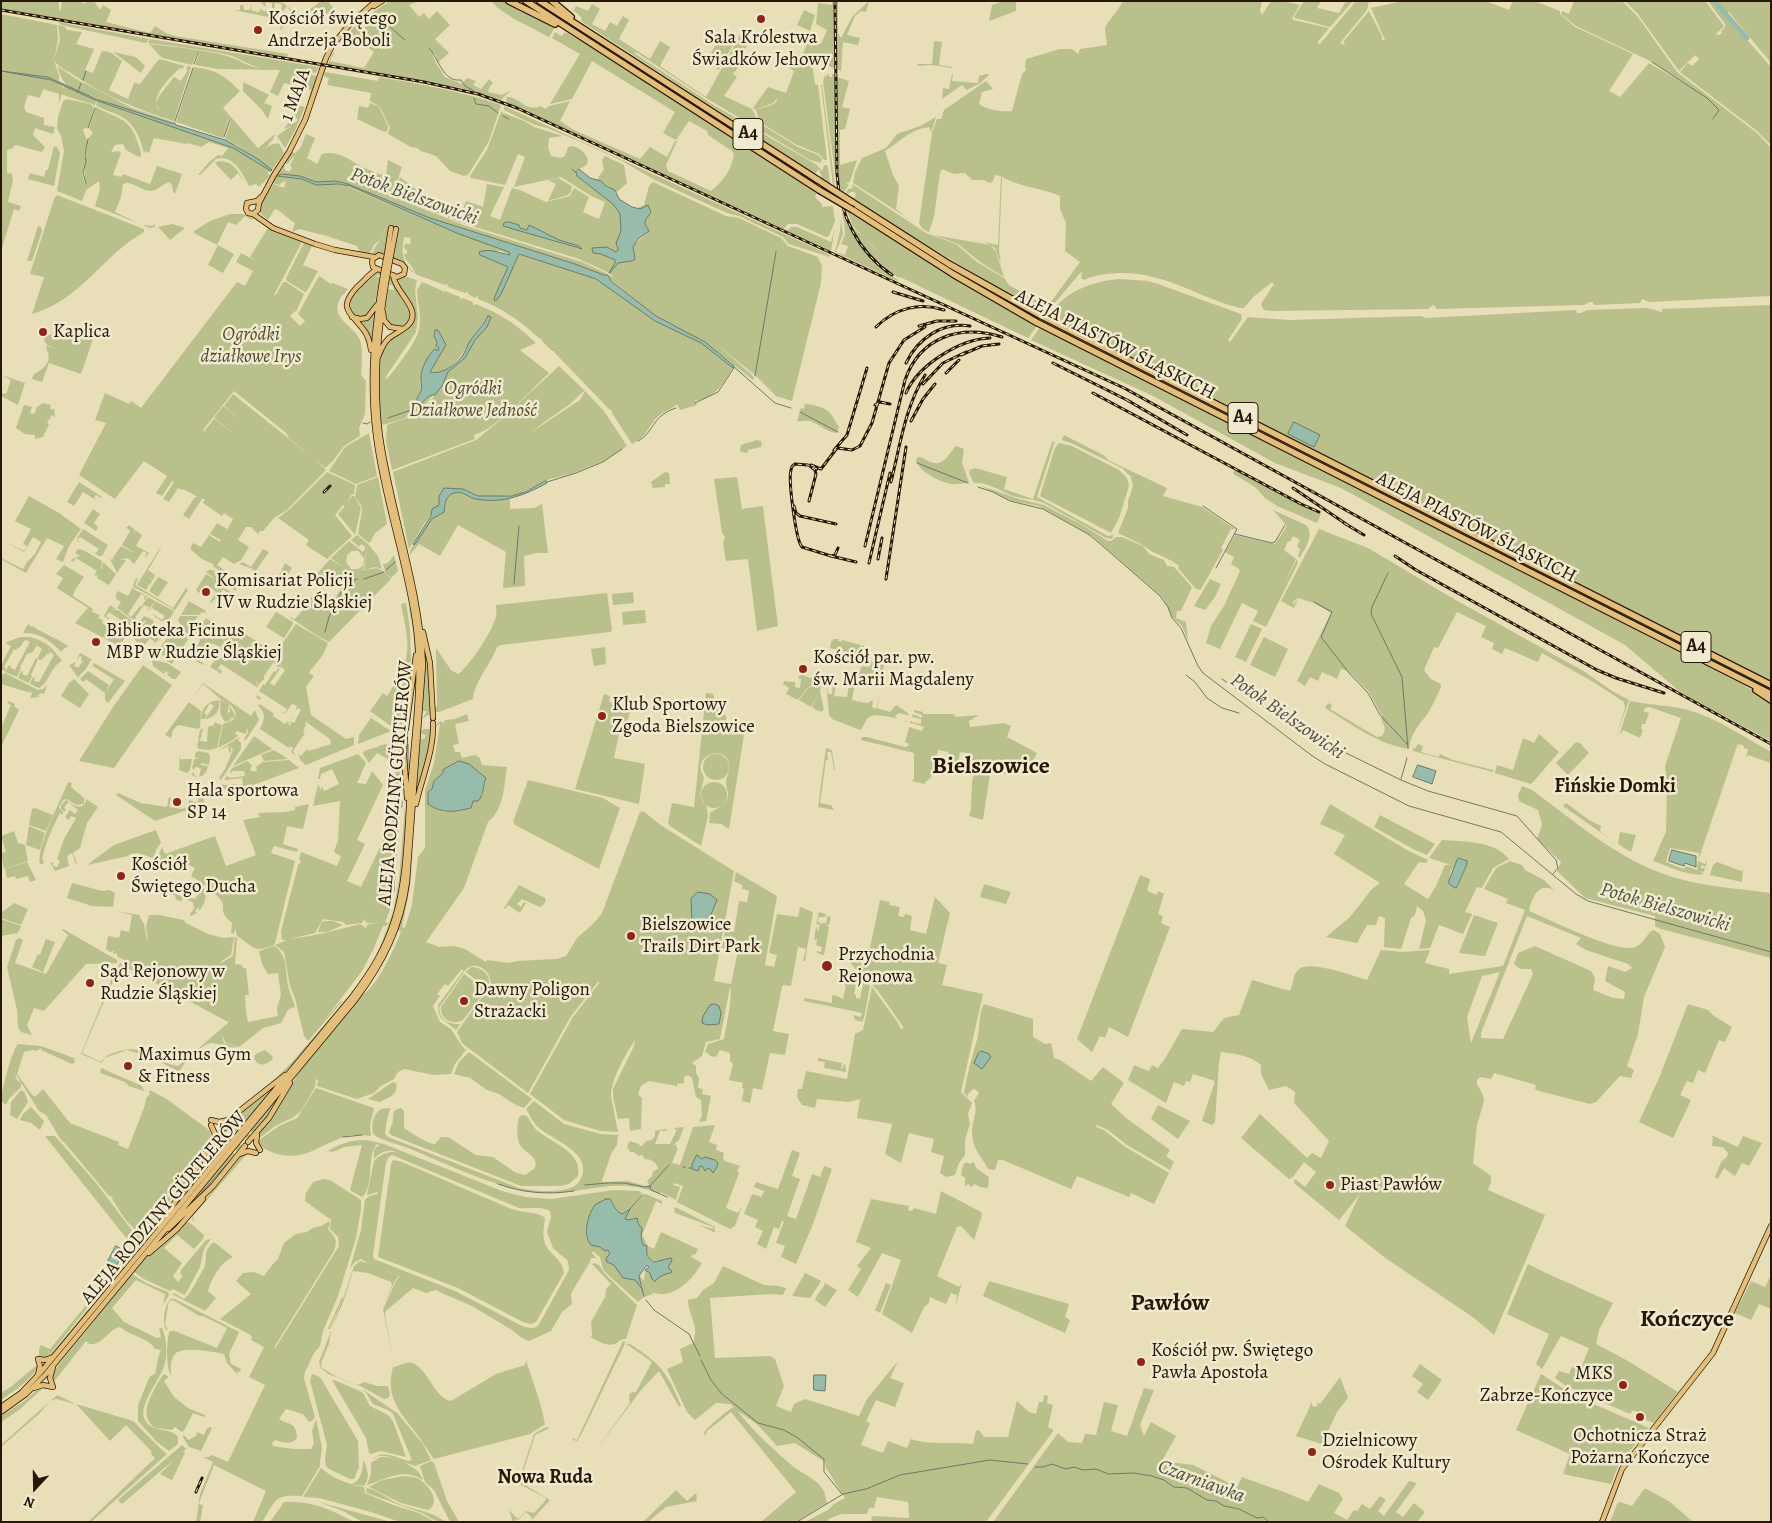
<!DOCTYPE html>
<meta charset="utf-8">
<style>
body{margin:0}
#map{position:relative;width:1772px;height:1523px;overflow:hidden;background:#e8deb7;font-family:Alegreya,serif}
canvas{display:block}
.frame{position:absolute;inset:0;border:2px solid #291705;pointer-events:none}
.north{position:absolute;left:10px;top:1463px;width:50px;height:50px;-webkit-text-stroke:4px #f0ead0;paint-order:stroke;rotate:201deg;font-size:14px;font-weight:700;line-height:20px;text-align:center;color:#291705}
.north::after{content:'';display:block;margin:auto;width:18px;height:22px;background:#291705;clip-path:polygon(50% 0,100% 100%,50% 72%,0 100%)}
</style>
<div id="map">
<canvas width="1772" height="1523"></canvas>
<div class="frame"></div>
<div class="north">N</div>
</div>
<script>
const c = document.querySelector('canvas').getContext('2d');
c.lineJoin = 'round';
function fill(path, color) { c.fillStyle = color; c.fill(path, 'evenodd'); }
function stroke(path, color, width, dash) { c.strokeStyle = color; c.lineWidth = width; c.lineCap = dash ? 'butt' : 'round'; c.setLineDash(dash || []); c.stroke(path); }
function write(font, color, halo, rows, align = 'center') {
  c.font = font + ' Alegreya,serif'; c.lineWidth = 5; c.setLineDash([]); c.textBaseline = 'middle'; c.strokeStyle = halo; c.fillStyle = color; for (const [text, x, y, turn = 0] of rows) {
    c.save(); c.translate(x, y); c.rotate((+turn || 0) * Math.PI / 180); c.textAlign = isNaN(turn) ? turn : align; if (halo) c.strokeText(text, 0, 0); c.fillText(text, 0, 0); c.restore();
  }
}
const green = new Path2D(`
 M1 1H59V11L61 9 62 1H80L85 4 87 1H94L100 10 103 5 111 10 106 22 150 33 155 26 166 33 175 36 288 54 287 57 1 9Z
 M260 1C281 1 283 0 297 16L296 17 299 18 321 1H328L334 9 317 21 311 11 297 20 295 17 289 22V17H285L284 23 287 24 280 30 284 11 287 15 291 12 287 6 283 11 281 10 282 4 275 3 274 9 272 8V3L266 2 265 7Z
 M390 1H419L409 5 419 17 424 13 429 19 437 11 450 25 435 39 449 53 437 63 436 55 432 52 436 63 445 77 462 84 467 78 476 81 473 85 481 89 489 79 493 83 489 88 488 92 502 95 511 90 501 100 461 88 328 64 332 54 335 51 330 61 364 68 374 52 349 32 364 18Z
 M491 1H504L555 27 550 36 548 37C529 25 506 18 491 1Z
 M833 1H834L835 69 803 53 809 40 821 44 827 30 816 24 818 3 832 5Z
 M836 1H838V34L841 38 852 17 869 1 866 12 861 11 855 16 847 35 860 38 858 45 843 42 841 71 837 69Z
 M1003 1H1016V11L989 21 992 5Z
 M1123 1H1262L1260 10 1262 15 1271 1H1283L1300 5 1292 18 1293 20 1329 28 1317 43 1320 44 1356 1H1369L1367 10 1340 43 1344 45 1345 43 1343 42 1369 11 1382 36V40H1385L1371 8 1403 1H1486L1509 10 1513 1 1537 2 1560 11V14L1575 27 1633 54 1609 91 1620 97 1649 63 1685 84 1650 61 1576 26 1561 14 1562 11 1569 14 1574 1H1622L1638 17 1677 72 1757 133 1771 148V296L1650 302 1642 299 1640 303 1595 305 1593 304V302H1590L1584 305 1436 309 1435 306 1433 305 1428 309 1272 311 1264 310 1261 304 1274 284 1273 283H1271L1253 297 1244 308H1240C1196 297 1167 272 1118 273 1106 274 1094 275 1084 280L1081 278 1082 273 1081 272 1054 304 1051 305 1047 303 1051 302 1080 262 1065 251 1066 223 1060 209V196C1042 188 1019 187 1002 177L999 251 1001 264 995 248 984 242 998 245 1001 176 995 175 993 181 990 183 984 180H972L965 173 954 174 942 169 940 173 934 217 929 232C923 230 922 228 919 223L932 133 937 119H941L944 110 986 81 993 89 982 92 979 104C987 110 1001 112 1012 111L1022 74 1026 70 1025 67 1026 59 1060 49H1072L1078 54 1080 49 1107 45C1107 40 1105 34 1105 29 1105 24 1119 10 1123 1Z
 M1304 1H1321L1317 8 1339 13 1346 1H1353L1330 27 1295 18 1294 17Z
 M1625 1H1705L1724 26 1679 71 1637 13Z
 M1708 1H1713L1771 67V145L1757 131 1680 72 1688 63 1692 66 1699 59 1695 55 1716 34 1719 35 1722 33 1721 31 1725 27V24Z
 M1716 1H1771V63L1729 12 1727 14Z
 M592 4 600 9 592 24 605 31 610 22 617 26 623 16 629 20 619 39 650 59 660 41 670 47 660 66 706 97 740 35 750 42 737 60 742 63 733 74 737 77 724 96 752 109 759 123 798 147 818 155 822 159 821 163 810 160 706 98 636 52 634 53 712 104 817 165 822 171 824 165H826L828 167 830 183 822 178 819 169 815 174 567 12 581 21 582 18 571 8 574 10 576 6 588 11Z
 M240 5H243L244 10H250L251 5 252 11 260 12V8L263 11 274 12V15H272V17L278 18 279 15 282 16V20L234 10H240Z
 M804 10 815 15 810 31 797 25Z
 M1 14 57 25 58 40 54 60 59 76V81L45 76 1 71Z
 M58 22 149 39 146 43 61 25Z
 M58 25 65 27 67 30 82 32 76 44 94 49 85 70 93 73 102 51 110 52 122 61 109 90 128 99 134 83 140 84 159 59 185 66 182 69 180 68C171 76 147 99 160 111L156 104 159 96 174 77 181 81 188 70 186 69 188 66 191 67 174 121C138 110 103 95 72 74 66 70 58 67 54 60L60 40Z
 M556 27 584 43 816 191 817 192 815 197 822 204V207L832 206 833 207 835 221 829 236 826 237 797 224H788L784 229 788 230 791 227H797L831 242 835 228 831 251 506 102 507 97C519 96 525 113 541 106L545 109 549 106 570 101 560 121 574 130 640 159 650 147 667 157 675 141H677L666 165 668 171 711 191C724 180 731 171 734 154L732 151 708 135 707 131 689 121 676 140 663 133 675 112 592 61 572 99 550 104 580 54 552 38 555 32 562 36 565 32Z
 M728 32 731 33 734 43 719 70 705 63 722 34Z
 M150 39 319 67 316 73 294 70 317 76 308 105H307L311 90 284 83 278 96 270 92 280 70 218 69 195 65 199 54 197 53 192 65 163 58 160 56 149 44C175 47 201 49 227 56 239 59 249 68 261 68 249 66 240 58 229 55 202 49 175 46 148 43Z
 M934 41 942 42 939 65 952 67V68L931 65 917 66 918 64H932Z
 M791 51C813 62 812 60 815 84L818 85 827 160H824L819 154 795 144 763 124 759 120 756 110 774 104 777 101V99L773 103 755 110 753 108 768 87 786 93 794 71 783 64Z
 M113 52 136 57 145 66 141 73Z
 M57 66 81 82 78 91C62 84 63 81 57 66Z
 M194 67C219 71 222 74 240 91L223 108 258 148 275 134 273 139 265 149 270 145 279 143 284 153 272 170 238 146 225 141V140L238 145 225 139 231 121 229 119 223 138 176 122Z
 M1 72C23 74 47 74 64 88L65 86 96 101 95 105 69 97 62 94 59 104V94L43 89 40 98 28 95 24 107 26 112 44 118V125L55 127 53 134 35 128 33 135 45 147 42 152 15 145 13 148 7 150V173L12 174 13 181 8 202 21 206 19 211 14 209 1 251Z
 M325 72 378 81 379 77C420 84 461 91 501 105L489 141 468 175 464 176 450 171 436 156 421 151 417 148 411 147 388 134 390 128 380 107 370 101 371 93 327 85 329 78 324 76Z
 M829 74H831H829V77H832V74L836 75 837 188 823 82 824 77Z
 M952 74 953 75 952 81 978 83 979 76 987 74 989 75 980 83 967 90 962 85 942 99 943 88 949 89Z
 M837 77 849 81 842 107 850 109 845 129 840 130V165L857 160 850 182 846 183 849 185 844 192 839 188Z
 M82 82 132 108 173 122 171 123 127 110 78 91Z
 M243 82 269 95 264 103 272 106 268 119 261 109 243 91Z
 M821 85H822L835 186 833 185Z
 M67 99 90 104 94 107 88 128H85L83 130 88 143 84 155 86 162 82 174 85 183C84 174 85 164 86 155 86 150 89 145 88 139L93 133 89 128 96 107C115 118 130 117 137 141 139 146 141 150 141 156L139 157 126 150 123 144 115 145 111 152 119 151 121 153 113 175 121 177 123 174 150 184 157 166 182 174 175 194 173 191 172 185 169 182C162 184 158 191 150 191 141 191 132 180 123 184L121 197 115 212 142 225 153 226 154 223 155 227 150 228 95 206 100 189 99 181 86 190 82 201 57 191 64 151 61 136 57 128 58 117 63 101Z
 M97 101 233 148 252 159V161H256L271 171 267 173 270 175 267 179 270 176 253 193 264 182 259 187 256 184 249 186C242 173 234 154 216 159L200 175H198L209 162 218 155 222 156 228 148 209 142 201 147 188 143 187 144 154 138 149 153 145 151 144 154C142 141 135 124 122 117 114 112 104 111 96 105Z
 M370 103 379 107 388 126 387 132 382 131 357 119 359 106 368 108Z
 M294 104 305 107 295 131 285 148 277 136 291 126 284 129 289 122 293 121 292 120 295 123 298 120 292 113Z
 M504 106 830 255V257L789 244 783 237 739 216 727 213 655 180 622 161 581 142 547 128 535 125 504 110Z
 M501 112 524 121 534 127 563 136 549 138 548 147 551 156 561 158 565 156 568 147 573 146C586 150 597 166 577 169V176L613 204 620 214 621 231 616 246 618 251 616 252 607 247H595L594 253 601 254 615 260 616 262 609 273 579 259 459 222 399 198 395 191 400 177 417 190 412 198 441 212 443 208 449 210 447 214 460 217 466 201 483 207 487 184 504 187 490 216 500 220 512 188 520 190 546 202 570 196 574 188 589 197 583 212 599 219 605 202 591 196 561 177 514 187 525 157 518 154 505 185 471 178 470 176 487 150ZM509 222 519 225 520 228 527 230 529 225 559 240 579 246V249L503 225Z
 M936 117 931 133 929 127C908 130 902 141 885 151L893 175 899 186 896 209 906 217 853 183 855 172 862 158 886 148 897 134 920 126Z
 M306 134 315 138 307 158 317 164 322 154C340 149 352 163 367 169 373 172 379 174 386 176L388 160 402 167 394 191 395 195 399 199 466 226 582 262 608 274 604 275 575 264 430 218 348 184 336 181 316 182 300 176 278 175 280 170H283L282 169 284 164 285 170 289 172 292 168 290 165 294 158 293 157 288 164 285 163 292 152 295 153 301 147Z
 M54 146 57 147 60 153 54 186 28 179 30 173 44 177 46 170H48Z
 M605 156 624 165 627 183 625 185 617 192 598 180 599 176 604 170 602 160Z
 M219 161C235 161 239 173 246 185L238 173 231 180 215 163Z
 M277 176 302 179 316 185 333 184 347 186 459 234 509 252 511 254 510 255 501 251H481L480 255 508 267 494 299 501 294 517 256 522 255 596 279 655 321 701 343 733 368C722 385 718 394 698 401L695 400 697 405 680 410 677 404C673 409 665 410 660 415 647 425 649 436 632 444L612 413V410H610L554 352V351H552L542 341V339H540C520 320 503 309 478 299V296L475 298 468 294V292L465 293 448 287 447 284 445 285 415 274C414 266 405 262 404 254H407V250L404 248 405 244H410L411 238 404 237C402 252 401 260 413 271V273L402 261 381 253 372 254C376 243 384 238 386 227L382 238 374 245 370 253 360 252 357 246 327 236 299 229 292 232 295 223C286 218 282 211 275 209L268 220 261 214 260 209 259 213 260 204 271 184V189L273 184 284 188 286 181 281 183 279 185 273 183Z
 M558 178 572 186 571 192 568 195 548 201 556 184 548 180Z
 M653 182 726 216 739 218 781 238 788 246 818 257 822 266 821 283 792 401 776 396 756 376 714 342 752 375 754 378 753 380 705 342 656 316 610 279 609 275 614 278 610 274 618 263 632 261 634 245 649 231 644 224 645 220 651 212 649 206 641 209H635L644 205 649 186Z
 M852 184 926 233 956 244 977 262 1004 278 1009 285 1051 309 1045 314C980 278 916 239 854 199L856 194 854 192H851L848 194 846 193 848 189 853 188Z
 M57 195 144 229V232C102 256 81 300 32 314L44 277 30 274 54 199Z
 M847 211 953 278 1037 326 1028 338 900 277 899 278C878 265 862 248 851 226L864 237 876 250V249L853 226Z
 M844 213C854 242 872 264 898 280L897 281 835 252 840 231 841 219 843 234 836 252 845 255 848 246 841 244 845 234 844 222 842 214Z
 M230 214H243L253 218 252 220 245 216 236 225 228 222 217 245 194 233V231L210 221Z
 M172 224 185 228 170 240 158 227Z
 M38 226 41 227 42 231 32 261H27Z
 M268 228 302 242 274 295H276L283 282H286L304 294 296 312 295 311 290 316 300 326 305 321 298 314 319 276 331 284 333 283 348 289C345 294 340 296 339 301 331 319 354 326 360 340 363 347 362 366 361 375L366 381 365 414 359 428 360 436 344 446 333 461 325 468 314 459 326 470 287 510 274 518 263 531H260L258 534 251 527H246L238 540 249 547 241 560 234 564 223 557 217 565 227 572 226 575 214 567 213 564 202 559 190 549 193 543 201 547 209 535 220 542 221 540 210 534 217 523 227 529 226 532 233 519 224 513 222 516 203 503 205 499H202L189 519 183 515 195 497H198L183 489 182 490 178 488 169 502 163 499 174 482 172 481 162 496 156 493 167 476 144 461 115 499 79 475 106 423 95 420 105 393 129 404 131 401 141 408 237 282 245 286 253 271 236 262 241 253 256 261 250 257ZM234 391 286 433 289 438 313 458 233 394 224 406 245 423 223 406 214 418 236 435 214 419 205 430 206 432 203 430Z
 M934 235 990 245 996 252 1004 277 980 262 958 244Z
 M304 243 312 246 303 265 318 271 307 291 305 292 287 281 286 278Z
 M218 245 234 254 223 273 208 265Z
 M376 271H381V274L376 276 380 278 374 307 365 317H355L349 308V302L355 292Z
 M390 275 406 304 410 314 409 321 401 327 392 326C382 315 386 303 388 289L394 290 393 286 389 284Z
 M404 276 417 280 415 290 418 318 416 332 385 378 387 379C396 368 417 342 419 329 422 316 417 302 417 290L422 282 443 291V293L445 291 460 297V300L462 298 473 302V306L476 304C501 314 516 324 536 343L520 350 549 373C532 389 494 431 474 435L475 439 392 470 386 441 387 425 415 415 424 409 442 386 448 372 465 358 475 340 488 324V316C483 325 476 331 471 339 462 354 451 376 430 372L446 345 438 330H435C433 336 438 340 436 347L439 348 438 351 435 349C430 353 430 354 428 359 427 363 423 364 422 369 419 383 424 392 413 406L415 407 411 410C420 406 425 397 434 394 429 399 426 405 421 409 414 416 390 424 380 425 379 402 372 359 388 341 397 332 409 332 414 319L399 284V279Z
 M1120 279 1148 281 1158 284 1241 314 1242 319 1228 340 1230 342 1248 317 1290 320 1421 316 1426 318 1576 310 1577 313H1581L1587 310 1647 308 1662 312V310L1661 309 1771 305V681L1049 316C1063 292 1092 281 1120 279Z
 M375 312 372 344 356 321 367 320Z
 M1040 327 1742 684 1771 702V741L1692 699 1678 690 1625 645 1354 495 1341 488 1275 463 1153 396 1031 340Z
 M58 333 93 339 81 374 49 363 42 382 32 379 34 374C42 370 51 364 48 353 48 351 46 349 46 346L54 348 47 345 44 340 45 336Z
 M559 366 584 390V391L570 404 543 423 530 433 580 400 585 391 604 411 627 446 604 461 571 474 550 479 517 495 480 497 463 489 447 488 439 496V505L424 524 409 549 393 472 476 440 504 417Z
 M1 375 25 383 18 405 1 396V393L6 394 11 380Z
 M43 403 51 405 50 408 52 410 54 408 55 417 52 415 47 423 49 424 43 437 35 439V435L25 434 16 428 24 405 32 407 30 413 34 414 37 407Z
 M805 404C812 404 824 407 829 412 833 416 836 423 839 427L837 433C828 433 819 424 810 421 805 420 802 422 797 421L801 408 804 409Z
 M369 433 377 476 356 484 329 471 345 447Z
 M1064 435 1105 456 1108 460 1167 488 1163 496 1202 507 1235 529H1231L1221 548 1223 550 1201 589 1199 590 1195 588 1178 568 1179 566 1172 561 1151 551 1141 544 1118 533 1128 508V501L1133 486 1131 477 1122 468 1071 443 1062 440Z
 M757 440 762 442 761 447 748 450V452L745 453 740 451 741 445Z
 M1055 441 1037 497 1108 536 1113 535 1115 530 1112 539 1106 538 1044 503C1034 499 1023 499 1013 496 1000 491 989 482 974 483L969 473 970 470 975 468 1007 477 1004 489 1033 499 1052 442Z
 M1059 443 1072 446 1119 470 1126 477 1129 484 1128 489 1119 518 1111 533 1040 496 1055 448Z
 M956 446 964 449 962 463 969 482 967 483C962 483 956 485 951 484 940 482 917 471 916 459L919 457C925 458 928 462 934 463 945 465 950 452 956 446Z
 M1235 470 1321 514 1317 523 1277 506 1265 498 1255 487 1235 475 1233 473Z
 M327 472 355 485 354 494 351 495 347 503 352 496H354L361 508 355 535 338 514 345 506 343 505 335 515 352 536 327 559 306 545 309 540 278 518 291 508Z
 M665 472 669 473 670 484H665V487L653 488 651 482Z
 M378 477 387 524 375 533 371 541 369 543 358 534 362 510 361 505 355 497 357 485Z
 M737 477 742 509 763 506 765 523 778 626 757 631 748 559 726 561 723 544 725 537 722 533 714 479Z
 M79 482 102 497 101 498 96 495 94 498 99 502 83 492 74 506 67 502Z
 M979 485 1016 498 1044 505 1082 525 1108 541H1111L1116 537H1122L1143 546 1149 554 1164 560 1167 566 1174 567 1192 587 1181 611H1177L1176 618 1186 622 1188 640 1182 626 1173 618 1163 598 1092 536 1039 506 1012 501Z
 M462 492 477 499H510V509L534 508 542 504 548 553H537L524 556 525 586 504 588 503 586 506 552 458 525 440 556 419 544 410 555V551C415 542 426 526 433 519 436 516 440 515 442 512 450 504 440 494 462 492Z
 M29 496 59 513 81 529 69 546 63 562 56 559 64 546 47 538 26 573 1 559V558L23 569 27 562 35 554 41 542 33 537 24 552 4 541 24 551 27 546 23 544 31 529 15 521Z
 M93 509 100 514 94 523 98 527 96 531 84 523Z
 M1273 510 1306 525C1315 535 1305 548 1300 558L1298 556 1300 549 1297 546 1300 540 1293 536 1290 542 1288 541 1284 550 1296 559 1284 585 1297 559 1298 563 1266 627 1264 626 1271 611 1264 626 1253 621 1258 611 1242 603 1220 649 1206 643 1211 626 1224 606 1240 571 1239 569 1231 564 1234 557 1225 552 1235 535 1275 544 1287 526Z
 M129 525 134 529 135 534V530L142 535 136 546 149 553 146 557 145 556 147 553 143 551 134 564 128 558 120 560H126L117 573 110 559 116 561 112 559 121 546 132 552H133L122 545 130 531 127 528 125 529Z
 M83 529 108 545 102 556H99L93 552 96 553 99 549 80 537 77 540 80 542H77V538Z
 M1319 529 1368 548 1454 599 1585 672 1612 691 1629 700 1616 737 1625 708 1624 702 1595 683 1542 653 1538 662 1505 648 1502 654 1492 649 1494 643 1481 637 1486 626 1457 612 1438 648 1434 647 1424 670 1431 679 1441 684V687C1437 696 1433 705 1428 713 1419 725 1410 734 1409 749 1377 744 1353 725 1325 708L1328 703 1332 705 1330 709 1377 737 1382 736C1387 729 1384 726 1381 719L1382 716 1369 692 1348 671 1341 669 1337 679 1322 672 1318 681 1310 677 1305 686 1297 681 1331 613 1314 603 1298 598 1293 602 1294 606 1295 602 1298 600 1294 608 1281 601Z
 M357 535 368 544 363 570 352 572 377 568 383 571 391 579 329 642 316 635 288 616 295 619 303 610 311 597 323 605 321 607 327 610 341 589 317 574 330 559 343 567 331 558 349 541 363 552 366 547 361 544 359 547 351 540ZM352 551H358L364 558 363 566 358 569H351L346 562 347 555Z
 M368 544 378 556 382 569 375 567 364 570Z
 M160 548H161L148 570 155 575 153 580 145 575 152 580 150 585 142 580 149 585 146 590 137 585Z
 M78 549 83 550 102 561 101 568 103 569 102 567 103 562 116 574 109 585 112 587 97 578 98 574 96 576 94 575 97 571 76 558 73 562 71 561 72 559 80 556 75 553Z
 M263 549 269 552 255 572 251 568 239 564 243 562 251 567Z
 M394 555 398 571 391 578 386 574 383 564 388 563Z
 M285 563 292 568 281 585 273 580 281 572Z
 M64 565 84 577 75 590 73 596 93 609 92 612 100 615 97 620 99 618 103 621 102 623 122 636 124 635 125 638 119 646 75 623 88 608 57 588 63 578 56 574Z
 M209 570H214L213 572 215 571 237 586 236 591 221 580 218 584 232 593 235 592 234 596H231L223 589 220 594 225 598 219 594 213 577 206 572Z
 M206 574 213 578 219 595 211 603 210 602 216 592 207 585 199 593 196 590Z
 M158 577 168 582 158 597 149 591Z
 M136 578 138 579 135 585 173 608 186 588 188 590 175 610 134 587 133 585Z
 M1210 579 1221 584 1215 597 1205 610 1194 606Z
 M133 587 135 590 147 596 145 600 144 599 145 596 141 594 128 614 131 617 140 606 141 607 136 614 148 597 155 601 147 612 149 607 144 605 135 618 137 619 135 621 117 608 121 602 115 598 117 597 115 596 118 591 128 596Z
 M633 592 634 603 613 605 612 594Z
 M607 593 612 630 610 632 501 645 497 647C491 664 475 680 473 699L439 712H434L433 708 437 706 436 648 451 670 458 674 460 673C473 660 490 635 496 617 497 613 496 609 496 605Z
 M155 601 174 611 170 619 161 621 153 615V614L162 620 165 616 152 608 150 611Z
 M189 601 206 611 205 613 202 612 199 615H181Z
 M406 603 410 629 411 660 396 691 395 699 396 706 403 722 401 726 395 729 370 711 383 693 387 696C413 658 410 648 401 604Z
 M110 605 116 609 110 610H118L134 622 133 626 129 632 124 630V628L127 630 130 626 109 612 106 616 109 618 108 619 104 616Z
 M409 608H410L415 642 414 655 405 722C385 697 409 683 413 658 416 642 412 625 409 608Z
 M645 610 646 623 623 625 622 612Z
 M276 612 293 622V624L284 638 266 627Z
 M144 616 153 620 154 623 158 629 161 625 167 628 158 643 163 632 156 643 150 638 141 649 132 635 133 634 130 633H132L138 624 140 626 136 633 140 632 139 630 141 627H143L142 626 146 621 145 620 141 625 138 624Z
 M180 616H198L193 623 200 627 206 618 217 626 224 642 220 647 212 643 200 661 204 664 203 665 189 657 200 641 199 638 202 639 199 638 202 632 199 637 192 636 198 638 197 639 186 633 197 629 186 633 178 620Z
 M28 624 32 627V626L36 628 37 631V629L54 638 53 641 55 638 68 646 61 651 62 653C50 640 41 633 23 633Z
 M296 624 328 643 323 655 310 671 309 673 314 676 306 687 311 715 346 739 354 737V745L306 765 301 761 298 754 301 756 307 749 309 751 331 744 330 739 306 722 305 724 307 726H305L303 733H305L293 751 296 757 291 752 293 748 290 746 289 748 260 729C264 720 267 714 258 706L260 704 273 713 274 712 273 716 285 724 288 721 289 725H291L290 720 294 712 290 721 294 723 301 710 298 708 295 711 297 706 292 704 285 714 280 711 285 713 287 709 259 691 257 695 261 698 260 700 256 697 263 684 265 685 274 671 276 672 278 668 280 669 270 683 274 686 285 670 281 667H277L278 666 272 662 273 663 264 676V679L259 684V687L255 678 258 688 221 664 218 668 222 671 220 674 218 672 217 668V671L210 667 218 656 225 661 229 656 220 649 224 643 245 646 225 642 219 627 258 649 289 671 272 658Z
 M1251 624 1262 629 1246 662 1235 657Z
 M172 630 179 634 177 635 185 634 190 636 172 664 167 661 159 650Z
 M245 634 274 652 271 657 242 640Z
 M20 637H30L39 640 33 652 27 654 20 667 21 668 17 677 5 672 9 665 11 666V668L15 670 30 642 26 640 24 641 25 639 21 646 16 650 14 649 4 667 6 669 5 671 1 670V665L11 646 6 644 7 642Z
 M1264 637 1288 649 1275 677 1250 665Z
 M423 639 428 661 431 713 422 719 427 711H422L425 667Z
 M834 639H839L838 641 841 642 842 640 864 646 862 656 830 648 831 642Z
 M39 640 43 642V646L44 642 50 647 48 652 51 647 62 661C50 667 49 683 39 688L30 684 33 677 35 678 34 681 39 682 54 655 50 652 48 655 47 653 43 659 42 656V660L38 659 31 675 32 676 29 683 18 678 21 671 23 672 22 674 27 676 36 658 37 659 42 649 38 646 36 647Z
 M605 647 606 664 594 666 591 649Z
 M80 653 93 660H91L86 669 78 677 79 679 69 665 76 662 74 666 78 668 83 661 81 660 82 657 80 656 76 661Z
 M152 660 167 663 181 672 176 679H173L167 675 169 673 166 671 164 674 153 666Z
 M871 661 884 665 879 683 873 684 855 682 852 700 860 702 861 700V702L865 703 867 701 866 703H869L870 701H873L872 707 876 709 881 693 877 708 890 712 896 705 908 713V717L907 715 899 713 895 716 897 719 906 721 907 719 906 723 905 721C896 719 878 712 869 717 865 720 864 727 860 730L832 719 829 715 826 681 828 694H832L833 684H836L834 696 847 697 851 675 857 676 855 681 862 666 869 667Z
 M94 663 125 681 108 703 105 700V693L115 678 113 679 93 666 91 670Z
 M143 665 172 685 114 768 79 761 113 707Z
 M88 671 109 685 105 693 86 679 83 682 80 679Z
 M5 673 38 690 43 689 47 685 44 694 40 693 38 696 40 697 30 698 32 693 28 689 31 693 1 684V676Z
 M802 675 810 678 813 676 814 679 820 681 807 688 798 700 786 694 789 688 783 684 784 681 795 682V687L800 688 801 679 798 678 799 676Z
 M74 679 89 694 80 708 61 696 69 683Z
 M821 682 820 692 824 709 821 712 819 711 820 709 818 711 812 707 818 695 811 707 799 700 808 688Z
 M203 683 251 716 255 710 259 720 246 740 244 739 248 733 247 727 246 734 237 731 235 733 238 736 233 740 218 748 223 724 233 720 236 714C232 702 226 704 219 698 214 693 209 689 203 684L190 701Z
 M706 693 713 694 719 712 726 716V721L740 723 739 727 745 729 729 829 721 824 709 823 710 813C716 808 728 806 728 794 728 790 726 787 726 783 726 776 731 770 729 763 725 746 697 754 701 771 702 773 703 775 704 778L700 795 707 808 708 816 701 846 670 826 668 823 672 803 694 807Z
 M604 694 610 696 609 702 631 708 625 729H620L614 758 645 764 639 804 575 789Z
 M219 700C221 710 215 718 205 719L214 706 210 703 204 713 207 715 204 719H201C201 708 208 701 219 700Z
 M220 700 229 704 227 716V713L230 712 229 705 235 715 232 719 229 716 231 720 225 722C217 709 222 713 220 700Z
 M9 701 15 704 14 706 19 710 2 745 1 728 11 705 7 703Z
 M1630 701C1649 705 1669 705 1688 710 1717 718 1744 737 1771 752V763L1748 755 1746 758 1748 749 1744 748V746L1740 744 1739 746 1738 743 1698 861 1705 864 1707 859 1706 867 1702 865 1701 868H1705L1704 872 1700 871 1704 874C1689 877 1668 866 1653 861L1666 832 1667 781 1665 766 1681 718 1649 707 1645 708 1643 711 1649 713 1645 724H1642L1641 729 1643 730 1640 738 1623 730 1621 734 1620 733ZM1670 848 1699 853 1697 870 1686 866 1684 869 1666 862Z
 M189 702 201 711 200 727 198 729 178 725 173 730 171 738 165 735Z
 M914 710 923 712V714H954L955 717 979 715 969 721 970 727 1004 723 1011 726 1007 737 1037 753 1030 767H1026L1023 774H990L983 820 969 816 971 809 972 782 976 766 968 753 960 752 958 764 952 771 945 769 946 766 952 761 948 752 938 750 932 776 924 784 912 781 914 779V753L861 740 862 737H867L905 747 908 746 909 744 905 742 909 727 922 731 924 727 912 723 911 724 910 721H912V722L921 724V719L912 717 913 714 922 718V715L914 712Z
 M467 714 469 721 455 724 459 744 453 745 455 752H460L462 758 475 755 480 758 482 765 507 767C504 786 504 810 488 822L464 888 426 942 439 947 454 946 465 949 486 962 487 960 509 963 517 961 556 959 566 956 577 938 594 923 602 913 640 812 643 811 662 826 734 871 714 981 731 984 738 951 722 948 725 930 734 932 739 901 747 902 749 891 742 889V885L734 881 736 872 777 896 765 965 774 967 777 955 769 953 777 914 798 917 800 907 813 912 805 961H803L806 949 798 947 791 986 783 985 782 987 773 1031 789 1034 785 1055 770 1053 762 1090 753 1088 750 1103 742 1101 744 1089 742 1088 743 1083 729 1080 733 1064 730 1061V1053L720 1050 716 1057 710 1056 709 1054 705 1052 708 1044 724 1039C726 1026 733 997 730 987L720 1039 706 1042 702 1056 692 1063 696 1066V1073L699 1078 698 1088 703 1089 702 1094 711 1096 706 1121 699 1122 702 1115 701 1100 696 1097 692 1078 688 1075 684 1077V1083L679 1084 678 1082 677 1086 649 1081 641 1086 638 1094 642 1098 641 1129 630 1131 629 1118 618 1119 613 1097V1089L634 1046 635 1040C626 1054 611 1079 611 1096L618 1132 600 1131 564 1120 530 1094 573 1017 600 982H598L571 1016 528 1093 467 1047 462 1043 457 1032 491 984C491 971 477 960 466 969L439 1008C439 1019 449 1025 460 1024L456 1030 441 1018 438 1012V1005L464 970H461L448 986 445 984 437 994 440 996 433 1006 440 1022 451 1029 461 1045 466 1050 455 1064 451 1074 434 1075 404 1069 398 1072 394 1079 381 1086 374 1093 357 1099 317 1086 318 1080 316 1079 315 1087 301 1111 292 1118 275 1126 257 1140V1135L268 1122 300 1071 362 995C377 987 394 949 401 932L398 930C411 895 412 857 415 820L410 887 402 927 405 928 412 905 418 857 425 848V790L434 763 440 723 435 728 438 722 442 721 443 723 445 722 444 720 455 719ZM469 764 476 771 480 773 484 783 483 795 445 812 436 809 428 792 432 789C436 772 454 769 469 764Z
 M371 718 391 731 358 744 359 735Z
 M214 722 222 725 217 748 210 750 199 749 197 746 198 741H200L198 739 200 730 203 728 200 741 207 742 208 727 213 725 214 728Z
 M424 729H432L431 743 415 801 420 740 425 738V735L421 733V731Z
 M1539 734 1559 752 1534 781 1531 784 1495 773 1497 765 1513 770 1523 738 1534 743Z
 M254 736 272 749 233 766Z
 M240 737 238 740 241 743V749L221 780 219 778 225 769 233 750 231 747V753L229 752 228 747H231L229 746 219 750Z
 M396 741 400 743V811L395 880 392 905 385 922 388 923 386 926H383L373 950 362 971 324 1021 341 1001 342 1002 308 1041 304 1036 295 998 290 986 284 952 275 945 287 940H282L281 931 298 865 301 862 299 859 301 852 337 866 341 856 335 853 334 851 338 841 340 801 313 806 318 784 321 790 322 786 324 791 339 784 332 769 321 774 320 779H318L320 768 358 754 366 763 357 783 366 784 372 771 383 785 357 840 365 844 347 881 361 887 400 805C394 792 398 776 393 762L377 753 369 763 363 754 364 751 377 747 379 749 378 746 386 744 394 754H398L399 750 388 744ZM323 919 343 922 346 925 362 923 364 919 367 923H379L368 924 366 928 360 924C336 930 315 936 290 939L315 933Z
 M403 741C408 818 409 911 365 978 345 1008 317 1035 294 1063L283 1074 233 1114 275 1079 293 1061 355 989 369 970 379 950 393 912 399 880 405 805Z
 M1576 742 1580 743 1589 753 1568 775 1556 763Z
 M1418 744 1423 746 1421 752 1439 757 1440 754 1453 760 1493 770V772L1413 751V747L1415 749Z
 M826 748 830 749 832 751 835 770H832L834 769 831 752H827L828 760H826L820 803 831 805 834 810 818 807Z
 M274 750 288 759 264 761 261 755Z
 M180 751V759H182V761L183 759H192L190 770 187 773 179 770Z
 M199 751 208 753 210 756 209 765 201 763V765L208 766C206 775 202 778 193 776L191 774 194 772V775L199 777 201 768 195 767 194 770 192 768 194 759H198L195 757V753Z
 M703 767a13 13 0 1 1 26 0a13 13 0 1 1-26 0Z
 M289 760 299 768 237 791 219 788 223 784 224 785 243 784 242 778 224 780 227 776 230 778 245 776 244 771H232V773L230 772 232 768 247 761 252 765 250 770 254 772 257 770 256 767 263 762Z
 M528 780 603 798 620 808 599 869 515 825 513 822Z
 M68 782 72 783 71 787 84 798V804L76 805 67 799 63 800 59 807 63 813 62 815 60 813C52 828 45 844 42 860L44 861 43 864H40C35 851 62 797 68 782Z
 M701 795a13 13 0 1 1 26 0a13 13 0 1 1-26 0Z
 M1522 786 1532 790C1573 820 1613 855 1661 873 1695 886 1734 888 1770 893L1771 958 1661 929 1655 926V916L1585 898 1557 871 1561 862 1537 839 1542 825 1538 810 1519 801 1518 795Z
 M198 791 202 792 205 804 155 821 116 795 118 793 141 803 167 807 169 797 171 798 169 807 181 809 188 807 189 800 198 803Z
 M86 799 98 807 87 823 80 848 73 853 77 863 76 864 72 853 67 856 69 866 55 871 50 862 53 863V866L57 867 60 861 57 859 64 839 76 818 71 816 69 820 65 817 70 810 75 814 78 810 68 802 64 808 66 810 64 812 61 809V805L66 800C72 804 78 810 85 804Z
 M1566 803 1589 820 1601 826 1600 831 1613 841 1563 806Z
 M309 804 303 829 287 826 283 844 298 849 297 852 274 846 271 853 295 861 276 939 274 945C251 954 254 946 237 936L235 928 234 934 231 933 232 923 235 927C232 921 227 920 224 914 222 910 224 906 222 902 220 896 198 880 191 876L195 868 187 864 182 871 157 858 162 847 165 854 215 836 226 866 256 855 243 820 260 817 258 813 286 812 295 810V807Z
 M1330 804 1407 850 1428 860 1426 863 1419 862 1404 884 1428 899 1436 886 1445 865H1451L1429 858 1442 840C1465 842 1493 840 1509 859L1493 868 1482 888 1477 887 1465 912 1472 914 1463 934 1439 925 1430 948 1419 949 1426 920 1423 911 1417 906 1415 915 1411 918 1401 949 1384 947 1385 918 1379 916 1376 925H1367L1357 943 1326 937 1350 917 1372 889 1380 883 1334 854 1345 835 1320 824ZM1459 858 1467 861V864L1458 886 1448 883 1451 871Z
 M35 808 53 815 46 831 29 825 32 809Z
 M1380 815 1435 844 1427 855 1413 849 1374 827Z
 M29 826 45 833 40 850 26 845Z
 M156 830 161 843 157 848 153 858 138 853 130 854 128 856 87 865 114 845Z
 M14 831 18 843 25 845 28 861 4 869 1 853 6 852 1 836Z
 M1620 832 1636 835 1631 852 1618 844Z
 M1510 861 1522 865 1525 870 1544 880 1554 890C1538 882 1532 898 1529 911 1549 919 1617 954 1635 947 1642 945 1646 936 1651 931L1654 930 1660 934 1665 947 1644 997 1638 1034 1627 1066 1634 1070 1631 1078 1620 1076 1596 1102 1590 1104 1539 1091 1535 1089 1536 1085 1494 1073 1491 1079 1480 1077 1477 1080V1084L1483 1095 1484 1101 1477 1125 1473 1163 1491 1176V1182L1488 1190 1545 1215 1494 1335 1474 1318 1384 1257 1345 1226 1360 1194 1339 1220 1294 1183 1295 1179 1305 1187 1316 1172 1304 1162 1293 1177 1289 1179 1241 1138 1260 1114 1307 1158 1312 1153 1321 1158 1329 1141 1294 1103 1295 1092 1286 1086 1269 1090 1261 1074V1065C1252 1056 1233 1053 1221 1052L1219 1063 1215 1122 1212 1125 1202 1121 1215 1081 1193 1074 1190 1082 1186 1081 1184 1086 1174 1082 1166 1103 1128 1080 1134 1065 1149 1071 1152 1065 1158 1068 1166 1057 1182 1029 1213 1032 1224 1018 1239 1015 1252 980 1290 991C1294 983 1292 975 1299 969 1309 960 1354 976 1367 980L1381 950 1403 952 1430 950 1425 963 1449 969V974L1503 966 1525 910 1506 903 1508 899 1484 889 1496 868ZM1527 916 1581 938 1576 944 1586 950 1628 964 1632 968 1625 972 1608 966 1605 981 1625 992 1624 999 1613 998 1593 990 1595 978 1591 971 1535 946 1518 953 1514 964 1520 969H1531L1533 974 1503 1039 1481 1038V1033ZM1500 972 1471 1043 1467 1017 1482 976Z
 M27 862 36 880 30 882 28 876 16 879 15 876 7 878 5 869Z
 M1717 862 1741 871 1743 870 1742 882 1710 875 1713 865Z
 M1140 875 1150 879 1147 891 1157 895 1158 891 1164 894 1158 914 1163 916 1161 923 1170 927 1128 1037 1109 1027 1105 1038 1100 1036 1092 1052 1077 1039Z
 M157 880 160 882 158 883H162L161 885 184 898 185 896 195 899 203 887C208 895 205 904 199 911V907L195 911 197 913 191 916 190 914 194 909 193 902 182 898V901L176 900 175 895 160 893 159 894 161 887 156 884Z
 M72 883 102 891 109 890 115 893 113 907 92 906 70 899 67 898Z
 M984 884 1011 892 1006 904 980 897Z
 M519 885 545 898 546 901 543 905 540 907 522 899 517 904 521 907 524 902 526 903 520 913 508 905 505 909 504 908Z
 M935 897 950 913 938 963 947 965 942 985 983 994 961 1092 972 1103 968 1114 970 1124 965 1140V1155L959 1163 955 1175 946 1177 940 1173 944 1156 931 1152 934 1139 909 1133 901 1163 885 1154 892 1124 857 1118 860 1099 849 1102 817 1099 815 1108 802 1105 797 1097 798 1089H802L806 1071 847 1079 855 1034 863 1030 872 987 898 1023 901 1029 904 1028 878 991 869 981V979L861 977 860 972H858L850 962 854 953 866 967 880 900 890 902 889 905 900 907 898 916 904 917 905 914 912 916 910 930 926 934Z
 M14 903 28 909 21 925 1 918V913Z
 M116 911 139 915 144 924 147 939H148L146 927 149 915H159L184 920 186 923 208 934 224 938 234 937 231 955 220 962 221 963 233 956 235 937 237 938 235 964 242 965 243 968H246L249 995H245L246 1012 248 1022 278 1016 277 1008 281 995 278 973 268 974 262 964 259 951 274 946C288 954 285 971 288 985 289 993 294 1000 295 1008L293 1007 288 1010 281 1023 263 1028 239 1047 226 1043 221 1034 224 1043 237 1047C228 1049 221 1044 212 1043 204 1042 181 1064 180 1072L150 1057 127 1050 104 1058 102 1063 81 1054 112 978 120 963 126 961 117 956V953L113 954 114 951 110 952 106 949 108 936 119 938 121 930 129 932 132 915ZM124 966 228 1022V1023L178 1066C155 1063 144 1042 117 1052 110 1054 105 1055 101 1062L82 1053 108 992 114 979Z
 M819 912 826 914 825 917H819L818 922 821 923V925L823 923H826L827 916 831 917 829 925H826L829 927 824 955 817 953V951L821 952 822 947 816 945 817 939 814 940 816 927 818 931 820 925 817 924 816 926Z
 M1474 915 1498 923 1485 956 1459 953Z
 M1 919 21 926 18 933 1 936Z
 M324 921H333L343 925 327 932H318L321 923Z
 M63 929 117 960V963L86 964 44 1011 34 1008 27 1025 32 1035 21 1032 18 1027 17 1010 7 967 16 940 19 938 23 940 15 963 46 974 68 935 62 930Z
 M46 939 55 942 43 972 32 967 38 954 40 955Z
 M471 967C483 967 494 977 487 989L466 972Z
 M464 974 486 990 463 1020C452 1026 440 1019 441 1007Z
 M849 980 857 981 854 994 856 995V998L860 999 863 984 859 983 858 987H856L857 981 867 983 870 986 864 1018 862 1022 855 1020 853 1015 861 1017 862 1013 804 1001 805 998 832 1003V996L834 995 843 999 846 985 842 984 840 986 841 982H847Z
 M984 1004 1033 1019V1037L1045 1044 1051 1043 1054 1058 1060 1060 1091 1081 1103 1067 1124 1083 1111 1104 1126 1118 1170 1150 1166 1156 1174 1162 1170 1170 1127 1145 1108 1130 1097 1125 1096 1127 1104 1130 1124 1146 1169 1173 1154 1204 1131 1193 1129 1197 1077 1176 1071 1189 1003 1160H998L995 1170 988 1169C981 1155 973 1151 972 1133 971 1122 979 1112 974 1101L979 1093 976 1090 973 1089 968 1094V1097L964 1093C967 1075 971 1060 976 1043 981 1031 977 1016 984 1004Z
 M1688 1004 1708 1010 1714 1016 1732 1027 1725 1042 1719 1040 1705 1073 1698 1070 1693 1083 1687 1081 1680 1095 1691 1100 1673 1138 1639 1122 1659 1078Z
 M18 1044 41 1046 74 1058 75 1062 72 1064 41 1050V1048L37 1051 33 1050 24 1052 17 1074 33 1096H36L43 1089 70 1123 119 1142 118 1145 128 1149 145 1105 146 1098 150 1094 149 1092 150 1090 168 1100 209 1130 211 1134 210 1139 178 1189 151 1226 146 1224 144 1226 148 1230 135 1246 128 1243 127 1239 45 1136H55L96 1183 134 1233 136 1231 125 1219 112 1199 113 1197 109 1196 64 1142 61 1140 46 1115 39 1111 15 1073 17 1080 21 1083V1087L9 1099 6 1105 1 1101C1 1092 12 1050 18 1044Z
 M265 1050 272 1056 273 1059C266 1065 258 1068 254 1058L256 1054Z
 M469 1052 532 1099 524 1108 516 1105 499 1094 487 1090 470 1078 454 1074 459 1062Z
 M818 1058 842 1063 841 1071 845 1063 846 1072 824 1068 825 1062 818 1061Z
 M101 1068 142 1086 144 1091 129 1086 125 1082 100 1073Z
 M285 1075 243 1126 239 1122 237 1126 239 1129 237 1132 229 1124 235 1117Z
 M393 1082 396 1083C399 1095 389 1097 380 1102L368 1099C376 1093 384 1088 393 1082Z
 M289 1083 264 1122 250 1137H245L247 1134 250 1135 254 1133 250 1130Z
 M316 1088 374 1108 370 1125 371 1136C362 1135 353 1134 344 1137 319 1145 306 1161 277 1154 269 1151 262 1149 258 1141L279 1126 297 1118Z
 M21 1090 25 1093 28 1102 17 1119 10 1115 11 1102Z
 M534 1101 564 1124 601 1134 618 1135 617 1145 611 1154 602 1181 603 1182 628 1181 645 1186 649 1185 647 1181 652 1176 653 1171 658 1169C657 1162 651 1159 644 1159L643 1155 638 1156 634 1152H630L627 1146 630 1141 639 1144 640 1146H642L646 1141 652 1140 655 1136V1131L667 1129V1131H660L655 1144H670L677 1130H675V1128L684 1127 679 1140 673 1145 676 1144V1147L678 1148 672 1163 680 1165 693 1127 715 1125 709 1142 717 1145 716 1150 724 1153 723 1159 725 1161 740 1166 737 1171 739 1173 726 1208 738 1213 742 1206 735 1226 730 1229 728 1228 677 1202 683 1186 674 1183 673 1185 680 1187 676 1200 660 1192 659 1194C617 1175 584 1195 542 1193 501 1191 447 1164 408 1148 398 1144 380 1140 373 1134 371 1125 373 1114 381 1109L391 1108C387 1114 386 1127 385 1134L388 1137 519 1188C532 1191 564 1194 576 1185 578 1184 581 1179 582 1176 591 1152 551 1139 539 1128 533 1123 530 1115 526 1109Z
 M1158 1105 1190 1121 1178 1139 1151 1119Z
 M31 1107 44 1121 40 1130 31 1123 20 1120 23 1114Z
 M401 1108 404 1111V1128C411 1133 428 1144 435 1144L441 1137H448L476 1155 493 1157 516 1173 525 1175 534 1169 536 1164C534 1154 525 1153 520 1145 516 1138 517 1124 519 1117L523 1115 527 1116C531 1122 533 1128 539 1132 553 1143 583 1153 578 1176L569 1184 561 1186H521L391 1135 389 1132C390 1128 393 1124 393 1120 393 1112 393 1110 401 1108Z
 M222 1133 231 1139 228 1143 222 1144 225 1148 164 1222 210 1149Z
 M1711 1135 1738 1147 1743 1136 1762 1143 1749 1166 1742 1163 1735 1176 1724 1168 1718 1179 1715 1177 1721 1162 1727 1157 1728 1153 1723 1147 1712 1146 1713 1138Z
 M367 1140 384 1144 502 1191 525 1197 551 1199 614 1190 639 1191 642 1193 631 1209 643 1194H646L662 1201V1204L656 1201 642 1235 648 1246 654 1249 661 1232 698 1249 695 1255 693 1254 691 1257 702 1263C693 1279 673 1301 652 1292L644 1281 645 1270 650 1273 655 1280 670 1271 668 1269 671 1263C656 1256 650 1269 645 1246L643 1245 640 1226 634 1218 629 1220 625 1219 629 1211 623 1214C615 1212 614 1205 611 1200L606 1199 595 1205 590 1216 586 1230 587 1239 591 1245C597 1247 601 1245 605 1251L608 1250 610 1253 606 1258 609 1263 615 1265 623 1278 635 1280 643 1288 639 1276 641 1277 653 1294 644 1297 638 1302 606 1273 603 1269 600 1257 593 1251 592 1253 596 1258H591L590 1262 573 1290 571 1294 572 1304 562 1312 551 1331 529 1341 522 1338 512 1330 472 1306 444 1294 436 1290 426 1293 413 1288 386 1311 385 1315 393 1361 383 1309 396 1281 400 1276 377 1267 399 1276 396 1279 384 1303 392 1285 391 1282 368 1273 353 1271 344 1300 331 1330 342 1300 330 1329H328L342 1297 343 1299 354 1266 360 1261 368 1263 361 1259 355 1262 350 1268 361 1230 365 1200 369 1196 378 1194 377 1192 367 1195 374 1161C379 1155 389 1151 396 1152 389 1148 379 1153 374 1159V1150L379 1145 377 1144C366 1155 375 1187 362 1197L350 1190 362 1145 344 1147 333 1152 328 1151C340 1143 353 1140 367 1140ZM392 1155 519 1208C530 1209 540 1206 550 1211L551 1217 547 1232 553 1248 568 1261 569 1270 538 1326C531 1330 525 1327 518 1324L455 1291 374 1259 373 1255 386 1163 388 1158Z
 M239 1144 243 1146 211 1185 170 1227 232 1152 236 1155 237 1152 235 1148Z
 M231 1146 42 1376 30 1388 23 1393Z
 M792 1150 800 1153 792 1176 800 1179 787 1216 796 1219 812 1174 820 1177 824 1166 832 1169 813 1224 796 1264 781 1257 785 1246 776 1243 784 1221H782L779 1229 774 1227 766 1249 757 1244 763 1231 755 1227 758 1220 744 1214 751 1196 753 1194 761 1197 764 1191 754 1187 756 1182 778 1189Z
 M245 1153H250L246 1155 193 1216 194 1222 192 1219 193 1215 238 1159Z
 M393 1160 402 1162C438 1177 473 1193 509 1208 520 1213 538 1211 545 1218 544 1226 542 1235 545 1243 549 1255 563 1259 564 1273L536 1322 531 1324 523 1322 458 1288 378 1257 391 1164Z
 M966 1162 970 1164 974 1162 976 1168 989 1177 988 1188 980 1187 975 1184 971 1187 969 1184 965 1186V1178L961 1175 963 1165Z
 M323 1179 330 1180 361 1200V1210L356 1238 338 1296 323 1331 320 1346 314 1353 305 1372 304 1378 315 1417 312 1421 309 1422 303 1414 286 1409 279 1419C290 1426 296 1421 297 1438 290 1446 283 1442 275 1440L272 1443 273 1446 293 1449H311L314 1443 312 1431 316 1419 322 1448 320 1461V1466L302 1496C273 1495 277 1499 262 1522H253L266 1491 214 1465 201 1498 199 1504 203 1505 200 1522H196L200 1494 213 1462 203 1457H209L212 1455 228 1462 265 1385 249 1377 264 1347 251 1340 252 1337 249 1334 220 1319 251 1294 236 1281 243 1273 254 1272 264 1276 272 1265 278 1259 284 1243 296 1234 307 1232 313 1228 321 1226 329 1221 330 1224 328 1229C335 1237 338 1240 334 1251L275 1346 274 1348 276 1347 339 1246 338 1237 330 1229 331 1220 305 1201 306 1193 313 1182Z
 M941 1191 981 1212 982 1215 974 1240 961 1226 957 1227 937 1276 959 1287 962 1283 955 1307 957 1295 951 1293 946 1304 930 1297 929 1303 924 1307 912 1333 882 1314 901 1260 882 1253 858 1297 848 1290 861 1269 857 1266 871 1248 856 1242 871 1199 909 1206 908 1210 912 1211 914 1208 936 1214Z
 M675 1207 715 1227 714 1229 716 1233 699 1225 713 1229V1227L675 1213 674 1210Z
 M189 1222 204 1235 203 1239 194 1249 177 1235 164 1248 182 1263 173 1276 178 1282 183 1276 180 1274 181 1270 206 1240 211 1239 204 1249 200 1267 185 1295 173 1289 170 1291 144 1279 134 1272 146 1257 185 1223Z
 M214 1242 233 1257C221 1261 211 1280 208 1291L216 1298 205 1311 172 1294 174 1293 184 1299C190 1295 200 1275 204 1268 209 1257 201 1252 214 1242Z
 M128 1249 130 1251 126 1260 50 1354 42 1358 39 1356V1349L41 1345 50 1349 120 1264Z
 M131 1254 125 1265 107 1289 52 1356 48 1357 106 1288Z
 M594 1263 599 1265 605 1274 637 1305 626 1339C620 1339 620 1341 615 1344 607 1347 598 1341 590 1337L592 1336 591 1322 605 1297 606 1289 611 1284 592 1264Z
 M1528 1264 1546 1273 1613 1303 1599 1330 1596 1344 1628 1361 1678 1392 1654 1423 1646 1420V1417L1633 1410 1630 1414 1566 1386 1555 1378 1559 1371 1569 1374 1572 1367 1578 1369 1581 1368 1589 1348 1561 1336 1542 1369 1536 1364 1549 1334 1507 1314Z
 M723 1266 764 1285 779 1286 786 1288 783 1295 770 1294 710 1298 715 1358 770 1356 775 1359 784 1386 776 1406 791 1412 794 1404 805 1399 859 1416 867 1399 898 1361 890 1378 904 1383 895 1407 876 1400 866 1421 870 1423 861 1445 883 1453 888 1441 907 1448 911 1439C931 1446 952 1441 973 1444L976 1431 979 1430 984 1437H1008L1017 1401 1029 1412 1036 1414 1039 1402H1043L1044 1395 1048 1396 1047 1403 1053 1405 1048 1427 1054 1430 986 1522H871L872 1516 909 1518 908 1502 877 1497 874 1508H869L867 1514H842L828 1519V1522H805L828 1510 834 1504 845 1498 826 1468 825 1462 795 1443 777 1446 758 1425 738 1411C748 1426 779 1455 794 1467 803 1474 816 1479 822 1488 826 1493 825 1498 827 1503L796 1522H761L796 1492 731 1412 707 1431 705 1436 704 1433C706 1428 730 1408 734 1407L730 1404 716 1403 695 1420 687 1412 667 1369 683 1362 680 1349 693 1343C700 1325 688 1315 688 1300L697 1298 703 1290 714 1283Z
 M805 1273 821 1281 810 1298 792 1296Z
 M132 1274 146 1283 168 1292 169 1295 163 1305 165 1294 136 1280 112 1308 124 1322 157 1338 161 1337 159 1328H162C167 1340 168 1354 164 1366 160 1380 137 1406 145 1420 153 1434 169 1426 178 1437V1444L169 1451 157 1442 138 1421V1405L150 1376 155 1374 158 1358 161 1350 155 1349C148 1337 130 1336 120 1327 107 1330 103 1346 89 1344L86 1341 52 1384 51 1378 52 1373Z
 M1771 1275V1309L1759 1304 1751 1320 1735 1313 1751 1281 1765 1287Z
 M989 1281 1069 1304 1065 1317 1070 1320 1065 1333 983 1296Z
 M825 1283 837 1290 825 1307 815 1300C817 1293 823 1290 825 1283Z
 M886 1283 891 1285 880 1313 875 1310Z
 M170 1299H175L239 1332 229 1354 231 1364 241 1369 240 1372 238 1371 237 1374 227 1363 224 1354C213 1352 181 1345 174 1355 170 1361 171 1368 171 1375 166 1370 166 1337 170 1331H175L217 1348 227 1328 203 1316H199L173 1300 169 1301 165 1324 168 1330H166C162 1321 164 1308 170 1299Z
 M331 1331 329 1344 321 1363 322 1368 337 1377 358 1385 364 1382 377 1386H388L390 1395 388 1398 384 1399 360 1386 328 1374 321 1368 319 1362Z
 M623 1341 625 1342 624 1346 581 1435 577 1441 573 1440 572 1438 577 1440Z
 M627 1344H630C660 1363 668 1373 681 1406L679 1407 659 1371 642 1389 593 1454 630 1403 629 1395 632 1392H636L652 1362 628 1345 626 1346Z
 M526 1360 541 1406 545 1424 530 1434 434 1459C428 1451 422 1441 416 1433 399 1411 385 1396 393 1367 399 1367 405 1361 412 1363 429 1369 433 1397 451 1401L496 1374 525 1365Z
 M38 1364C37 1376 12 1393 1 1400V1393L12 1386Z
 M1420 1364 1442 1380 1428 1400 1417 1392 1423 1384 1412 1376Z
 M164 1374 169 1377 164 1381 174 1397 188 1408 205 1415 204 1417 193 1413 185 1429 182 1432 175 1427 172 1430 155 1428C140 1416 148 1402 155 1388 158 1383 160 1378 164 1374Z
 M312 1374 320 1377 358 1441 359 1467 354 1479H350L329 1469 326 1466 325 1459 327 1445 310 1381Z
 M1541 1374 1575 1396 1649 1428 1619 1464 1611 1484 1563 1474 1570 1454 1516 1430Z
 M1340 1377 1348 1398 1337 1412 1322 1444 1296 1436 1312 1402V1405L1314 1407 1317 1406V1402L1319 1404 1321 1403Z
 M332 1380H334L360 1391 363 1393 370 1406 388 1415 393 1421 406 1457 381 1451 371 1454 369 1453 366 1438Z
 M44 1387 19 1410 1 1422V1416L23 1402 39 1388Z
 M1144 1388 1154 1390 1140 1425 1144 1436 1151 1422 1176 1436 1162 1461 1193 1465 1237 1487 1242 1477C1265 1486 1287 1492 1308 1502L1319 1484 1339 1493 1343 1499 1334 1513 1347 1520 1354 1510 1357 1511 1362 1504 1370 1509 1380 1496 1386 1500 1378 1511 1384 1516 1409 1481 1417 1483 1396 1512 1403 1517 1414 1503 1425 1512 1417 1522H993L1058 1433 1068 1442 1082 1443 1085 1434 1096 1435 1104 1402 1118 1405 1111 1431 1127 1436Z
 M362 1389 397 1413 423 1444 431 1460 415 1466 386 1456H378L371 1460C382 1449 395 1457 408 1461L412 1460 393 1414 388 1410 373 1404 366 1393Z
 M57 1395 76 1404 133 1421 161 1449 167 1454 91 1522H88L155 1458 151 1454 152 1452 126 1425 110 1441 76 1404 56 1399 50 1401 40 1413 1 1447V1445Z
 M210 1427 212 1428 201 1451 189 1447 183 1437V1435L185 1436 188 1440 196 1436 197 1432 204 1435 207 1428Z
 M546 1427 550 1428 535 1435 520 1482 550 1500 530 1522 532 1518 526 1512 518 1520 515 1519V1522H513L509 1510 518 1519 526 1511 534 1513 546 1500V1498L521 1485 519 1481 534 1434Z
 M182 1445 186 1449 183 1452 185 1453 172 1480 160 1474 176 1458 122 1504 118 1500Z
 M380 1457C394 1456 419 1466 423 1480 402 1467 387 1479 367 1485L371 1474V1463Z
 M363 1459C367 1467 371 1478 364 1486L352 1484C362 1480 363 1468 363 1459Z
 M431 1461 434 1463 447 1501 459 1522H450L434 1490 425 1482 420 1466Z
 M321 1468C332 1478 350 1485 364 1487L365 1493 393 1505 419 1513 435 1522H400L371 1512 319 1498 303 1497Z
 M404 1476C408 1476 413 1477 417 1478 427 1483 443 1502 428 1510L401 1503 369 1487 382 1480Z
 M366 1488C374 1489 383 1495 391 1500 409 1510 429 1509 446 1522H438L422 1513 367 1493Z
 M1644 1489H1647L1670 1502 1693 1522H1610L1617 1504 1620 1502 1632 1506Z
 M676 1490 687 1501 696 1493 697 1497 696 1498 697 1501 666 1507 648 1522H643Z
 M284 1502C309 1500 333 1510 354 1522H270Z
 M319 1502 391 1522H362L343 1511Z`);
const water = new Path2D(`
 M1 71 48 77 96 99 171 123H175L176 125 225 140 258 159 272 170 271 171 233 148 95 100 51 80Z
 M579 169 590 178 601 181 606 186 615 190 619 199 632 207 640 209 648 205 651 212C645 222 642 220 649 231L638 239 633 247 635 259 632 261 618 263 610 273H609L615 263V260L601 254 593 253 592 248 607 247 616 252 618 250 616 243 621 231 620 214 613 204 577 176 576 172Z
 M282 174 300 176 316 182 336 181 348 184 430 218 575 264 604 275H608L611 281 656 316 705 342 734 366 733 368 701 343 655 321 596 279 519 254 501 294 496 301 494 300 495 296 508 267 480 255 479 252C491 248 498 253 510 255L509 252 459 234 350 186 338 184 316 185 302 179 277 176Z
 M509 222 519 225 520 228 527 230 529 225 559 240 579 246 582 249 503 226 504 223Z
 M488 316 491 317 487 327 475 340 465 358 448 372 442 386 435 395C429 394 423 401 420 406H413V404L417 401C417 395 420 395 421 390 422 387 421 381 421 377 421 368 428 355 435 349L438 351 439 348 436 346 437 342 434 336 435 330H438L446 345 430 372C442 375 456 365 463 355 466 350 468 343 472 338 478 330 484 325 488 316Z
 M1294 422 1320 435 1314 447 1288 434Z
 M546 481 547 483C525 495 503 504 476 499 468 498 464 490 454 493 445 496 445 504 444 512L432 519 416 543 414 545 413 544 431 516 432 509 439 505V496L444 488 463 489 478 496H512L525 492Z
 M459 761 469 764 486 778C482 787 485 793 478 801H473L471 808C454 812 443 814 428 804V792L432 789 434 781 443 773V770Z
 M1418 765 1436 771 1432 784 1413 777Z
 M1672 850 1696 856V867L1685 863 1684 866 1669 861Z
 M1459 858 1467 861V864L1457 887 1455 888 1448 883 1457 860Z
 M698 892 710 894 717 900 709 919 701 927 695 925 692 921 691 899Z
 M714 1004 719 1006 721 1013 719 1024 707 1025 702 1023 703 1016 710 1005Z
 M981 1051 989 1054 991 1057 982 1069 974 1063 978 1054Z
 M697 1155 702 1159 705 1157 715 1160 718 1163 717 1167 713 1173 711 1170 708 1168 705 1171 703 1167 700 1166 698 1171 692 1169V1165Z
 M606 1199H610C614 1205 615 1212 623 1214L630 1209 625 1219 628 1220 637 1218 638 1223 642 1229 641 1237 643 1245 647 1246C646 1254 647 1258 654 1262L671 1258 672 1260 668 1268 672 1271 671 1273C666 1273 656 1278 655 1282L652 1279 650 1273 645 1270 649 1267 647 1265 639 1276 642 1289 635 1280 623 1278 614 1265 607 1262 606 1258 610 1254 608 1250 605 1251 600 1247 591 1245C582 1235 588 1214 595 1205 597 1203 603 1201 606 1199Z
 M116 1246 125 1251 116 1266 108 1261Z
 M814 1375H826L825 1391 814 1390Z`);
const stream = new Path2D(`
 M380 18 405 40
 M429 48C439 58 442 82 461 80L465 86 474 91
 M1652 62 1707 98 1719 110 1713 119
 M194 64 198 53
 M83 80 86 71
 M78 92 81 83
 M474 98 476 104 489 106 498 113
 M503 116 509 119
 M175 121 193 68
 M88 128 95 108
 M224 137 230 120
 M572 169 576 173
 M86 183 83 173 86 162 85 155 88 139
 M733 366 775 403 791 408
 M755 376 776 252
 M695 403 718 392 734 368
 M800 412 838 432
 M388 418 411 410 417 406
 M363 423 367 424 370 422
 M638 441C655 432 651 416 676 408
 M917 463 968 483
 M547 482 576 473 603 462 622 449
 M978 487 993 492 1010 501 1043 509 1088 534 1098 542 1160 596 1168 607 1172 618 1181 628 1198 666 1203 673 1311 755 1325 764 1409 806 1501 832 1576 894 1588 901 1771 952
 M1203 506 1237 529 1216 568
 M1235 534 1272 543 1275 542 1285 525
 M386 570 395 562
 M1388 573 1372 607 1371 614 1402 677 1408 748
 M364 579 384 572
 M514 584 519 526
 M1314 602 1332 612 1321 637 1349 673 1368 693 1380 715 1408 745
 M325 632 329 617 345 584 357 579
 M1186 675 1195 682 1207 698 1222 708 1239 713
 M1222 679 1274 714 1285 715 1340 750 1401 780 1428 791 1517 816 1556 860 1558 868 1553 874
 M408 744V770
 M1401 779 1407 758
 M394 891 398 813 402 806V801
 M343 1137 362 1135
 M683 1167H685
 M689 1168H691
 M609 1183H624L645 1187 650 1186 651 1190 667 1197
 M498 1184C523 1193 547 1195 574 1191
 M585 1185 608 1183
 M648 1188 669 1165
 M195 1200 234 1156
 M630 1209 642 1195
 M642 1289 644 1296
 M646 1300 654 1310 689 1334 700 1356
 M701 1360 711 1380 722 1394 758 1423 784 1430 798 1438 820 1456 824 1459V1472L842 1494
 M1035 1467H1043L1052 1464 1066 1469 1074 1467 1083 1470 1096 1469 1108 1474 1133 1473 1152 1476 1164 1480 1174 1487 1187 1488 1207 1500 1216 1501 1224 1506 1239 1509 1257 1518 1263 1517 1269 1522
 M797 1522 843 1494 866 1489 900 1475 990 1460 1028 1464`);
const river = new Path2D(`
 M1714 1 1747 38`);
const major = new Path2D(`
 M374 6 382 1
 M261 197 257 201 247 203 246 209 248 213 253 214 273 228 315 244 335 250 374 257
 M253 214 258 210 259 203 274 175 289 152 305 120 326 58 332 46 349 25 376 1
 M387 254 391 228
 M379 255 402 264 405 268 404 274 397 277 373 267 372 262 373 259Z
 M391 255 396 229
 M383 312 384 320 390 327 403 329
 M352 317 360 319 367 318 377 305
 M371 350C370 342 368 335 363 329 349 311 338 308 357 287 364 281 369 274 377 269
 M378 357C381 350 383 344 388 339 397 331 416 327 412 311 408 298 395 289 393 275
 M423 632 430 663 433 718
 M406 729 416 655
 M405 733 404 755 407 798
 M416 804C422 777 434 751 433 723
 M211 1120 219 1122 228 1120 285 1075
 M211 1125 215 1134 214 1140
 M225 1128 232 1120
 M257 1135 256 1143 260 1150
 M248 1142 269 1118 290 1083
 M240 1154 248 1151 256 1153
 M160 1226 208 1149 222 1132
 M168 1229 213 1186 245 1146
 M149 1253 177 1229 203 1199
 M53 1367 50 1378 53 1387
 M38 1375 40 1366 38 1359 45 1360 53 1357
 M34 1388 43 1385 53 1387
 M1 1407 21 1393 41 1372 352 997C370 973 385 950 394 921 407 880 407 834 410 790 414 738 423 681 416 628 408 564 384 501 376 436 369 382 374 329 383 275
 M1 1412 26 1394 46 1374 356 999C383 963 401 927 407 882L423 665C420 587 391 513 380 436 373 382 378 330 387 277
 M1602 1522 1622 1469 1713 1353 1771 1226`);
const highway = new Path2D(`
 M509 1 555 24
 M526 1 819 190
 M540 1 818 180
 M552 1 571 17
 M852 202 949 264 1040 315 1771 685
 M853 210 953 274 1036 322 1771 694
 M1756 690 1771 700`);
const rail = new Path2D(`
 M835 1 837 173C839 214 858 252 892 275
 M1 10 424 82 478 94 517 108 1124 388 1771 744
 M893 292 923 301
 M919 326 937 321H956
 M876 327C895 308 920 302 944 310
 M961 355 982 346 999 344
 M906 363C918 338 942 322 970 326
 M1053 363 1131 402
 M946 373 959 360
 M923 384 943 363 966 352
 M906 393C918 365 960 339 990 338
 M1093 393 1301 504 1319 512
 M1127 400 1187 435
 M875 405 880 402 890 404
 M911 421 923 399 935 384
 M834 450 847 435 867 368
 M811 465 821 469 837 448 852 450 860 446 872 423 889 363 904 340 925 327
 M817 469 808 465 795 464C792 466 792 466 791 470 788 480 796 541 802 547L831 556 835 555 838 548
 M891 482C900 446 905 407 925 375
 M1293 488 1349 526
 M324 492 330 486
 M809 501 816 474 815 470 810 466
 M794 506 796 513 800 516 836 524
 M1344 523 1364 535
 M865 546 905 380C920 337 960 324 1002 337
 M831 556 856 562
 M1395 556 1416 570 1597 670 1616 678 1664 693
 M878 559 882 538
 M869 563 890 473
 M886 579 906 447
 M196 1492 202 1478`);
const majorBridge = new Path2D(`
 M383 275 387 254
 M387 277 391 255`);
const highwayBridge = new Path2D(`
 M818 180 852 202
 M819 190 853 210`);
const markers = [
 [761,19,5,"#8f2418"],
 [258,30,5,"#8f2418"],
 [43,332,5,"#8f2418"],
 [206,592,5,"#8f2418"],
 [96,642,5,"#8f2418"],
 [803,669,5,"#8f2418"],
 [602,716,5,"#8f2418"],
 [177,802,5,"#8f2418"],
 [121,876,5,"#8f2418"],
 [631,936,5,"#8f2418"],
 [827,966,6,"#8f2418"],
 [90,983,5,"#8f2418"],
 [464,1001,5,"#8f2418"],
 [128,1066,5,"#8f2418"],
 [1330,1185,5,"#8f2418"],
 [1141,1362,5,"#8f2418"],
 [1623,1385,5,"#8f2418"],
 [1640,1417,5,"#8f2418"],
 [1312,1452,5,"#8f2418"]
];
const shields = [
 [748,134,30],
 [1243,418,30],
 [1696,647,30]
];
const shieldNames = [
 ["A4",748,134],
 ["A4",1243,418],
 ["A4",1696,647]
];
const poiNames = [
 ["Kościół świętego",268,19],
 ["Andrzeja Boboli",268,41],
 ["Sala Królestwa",761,38,"center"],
 ["Świadków Jehowy",761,60,"center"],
 ["Kaplica",53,332],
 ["Komisariat Policji",216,581],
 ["IV w Rudzie Śląskiej",216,603],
 ["Biblioteka Ficinus",106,631],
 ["MBP w Rudzie Śląskiej",106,653],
 ["Kościół par. pw.",813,658],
 ["św. Marii Magdaleny",813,680],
 ["Klub Sportowy",612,705],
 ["Zgoda Bielszowice",612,727],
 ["Hala sportowa",187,791],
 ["SP 14",187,813],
 ["Kościół",131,865],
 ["Świętego Ducha",131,887],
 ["Bielszowice",641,925],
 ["Trails Dirt Park",641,947],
 ["Przychodnia",838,955],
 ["Rejonowa",838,977],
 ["Sąd Rejonowy w",100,972],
 ["Rudzie Śląskiej",100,994],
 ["Dawny Poligon",474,990],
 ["Strażacki",474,1012],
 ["Maximus Gym",138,1055],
 ["& Fitness",138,1077],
 ["Piast Pawłów",1340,1185],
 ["Kościół pw. Świętego",1151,1351],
 ["Pawła Apostoła",1151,1373],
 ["MKS",1613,1374,"right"],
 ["Zabrze-Kończyce",1613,1396,"right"],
 ["Ochotnicza Straż",1640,1436,"center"],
 ["Pożarna Kończyce",1640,1458,"center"],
 ["Dzielnicowy",1322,1441],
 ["Ośrodek Kultury",1322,1463]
];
const streetNames = [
 ["1 MAJA",296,95,-70],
 ["ALEJA PIASTÓW ŚLĄSKICH",1115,345,27],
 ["ALEJA PIASTÓW ŚLĄSKICH",1476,528,27],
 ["ALEJA RODZINY GÜRTLERÓW",396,783,-85],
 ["ALEJA RODZINY GÜRTLERÓW",164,1208,-50]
];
const parkNames = [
 ["Ogródki",251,335],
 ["działkowe Irys",251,357],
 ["Ogródki",473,389],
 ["Działkowe Jedność",473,411]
];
const waterNames = [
 ["Potok Bielszowicki",414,197,20],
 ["Potok Bielszowicki",1287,717,35],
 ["Potok Bielszowicki",1665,908,16],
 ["Czarniawka",1201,1482,20]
];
const neighbourhoodNames = [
 ["Fińskie Domki",1615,787],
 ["Nowa Ruda",545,1478]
];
const districtNames = [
 ["Bielszowice",991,767],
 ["Pawłów",1170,1304],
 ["Kończyce",1687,1320]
];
fill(green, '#bac08c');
fill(water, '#98bcab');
stroke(water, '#6c7a69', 1);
stroke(stream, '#6c7a69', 1);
stroke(river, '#98bcab', 5);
stroke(major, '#291705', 6);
stroke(highway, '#291705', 8);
stroke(major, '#e4bf7c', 4.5);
stroke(highway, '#e4bf7c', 5.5);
stroke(rail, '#291705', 3);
stroke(rail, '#f0ead0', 1, [4]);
stroke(majorBridge, '#291705', 6, []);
stroke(highwayBridge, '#291705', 8, []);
stroke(majorBridge, '#e4bf7c', 4.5);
stroke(highwayBridge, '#e4bf7c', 5.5);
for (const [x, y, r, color] of markers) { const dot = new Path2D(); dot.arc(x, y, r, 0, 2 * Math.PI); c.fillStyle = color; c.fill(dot); stroke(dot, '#f0ead0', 2); }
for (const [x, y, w] of shields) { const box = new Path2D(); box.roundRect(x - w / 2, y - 15.5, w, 31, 4); c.fillStyle = '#f0ead0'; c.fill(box); stroke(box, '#291705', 1); }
write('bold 18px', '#291705', null, shieldNames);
write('19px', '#291705', '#f0ead0', poiNames, 'left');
write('19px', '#291705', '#f0ead0', streetNames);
write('italic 19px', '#544a2e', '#f0ead0', parkNames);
write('italic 20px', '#50513f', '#f0ead0', waterNames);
write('bold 20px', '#291705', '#f0ead0', neighbourhoodNames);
write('bold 24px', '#291705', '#f0ead0', districtNames);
</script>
